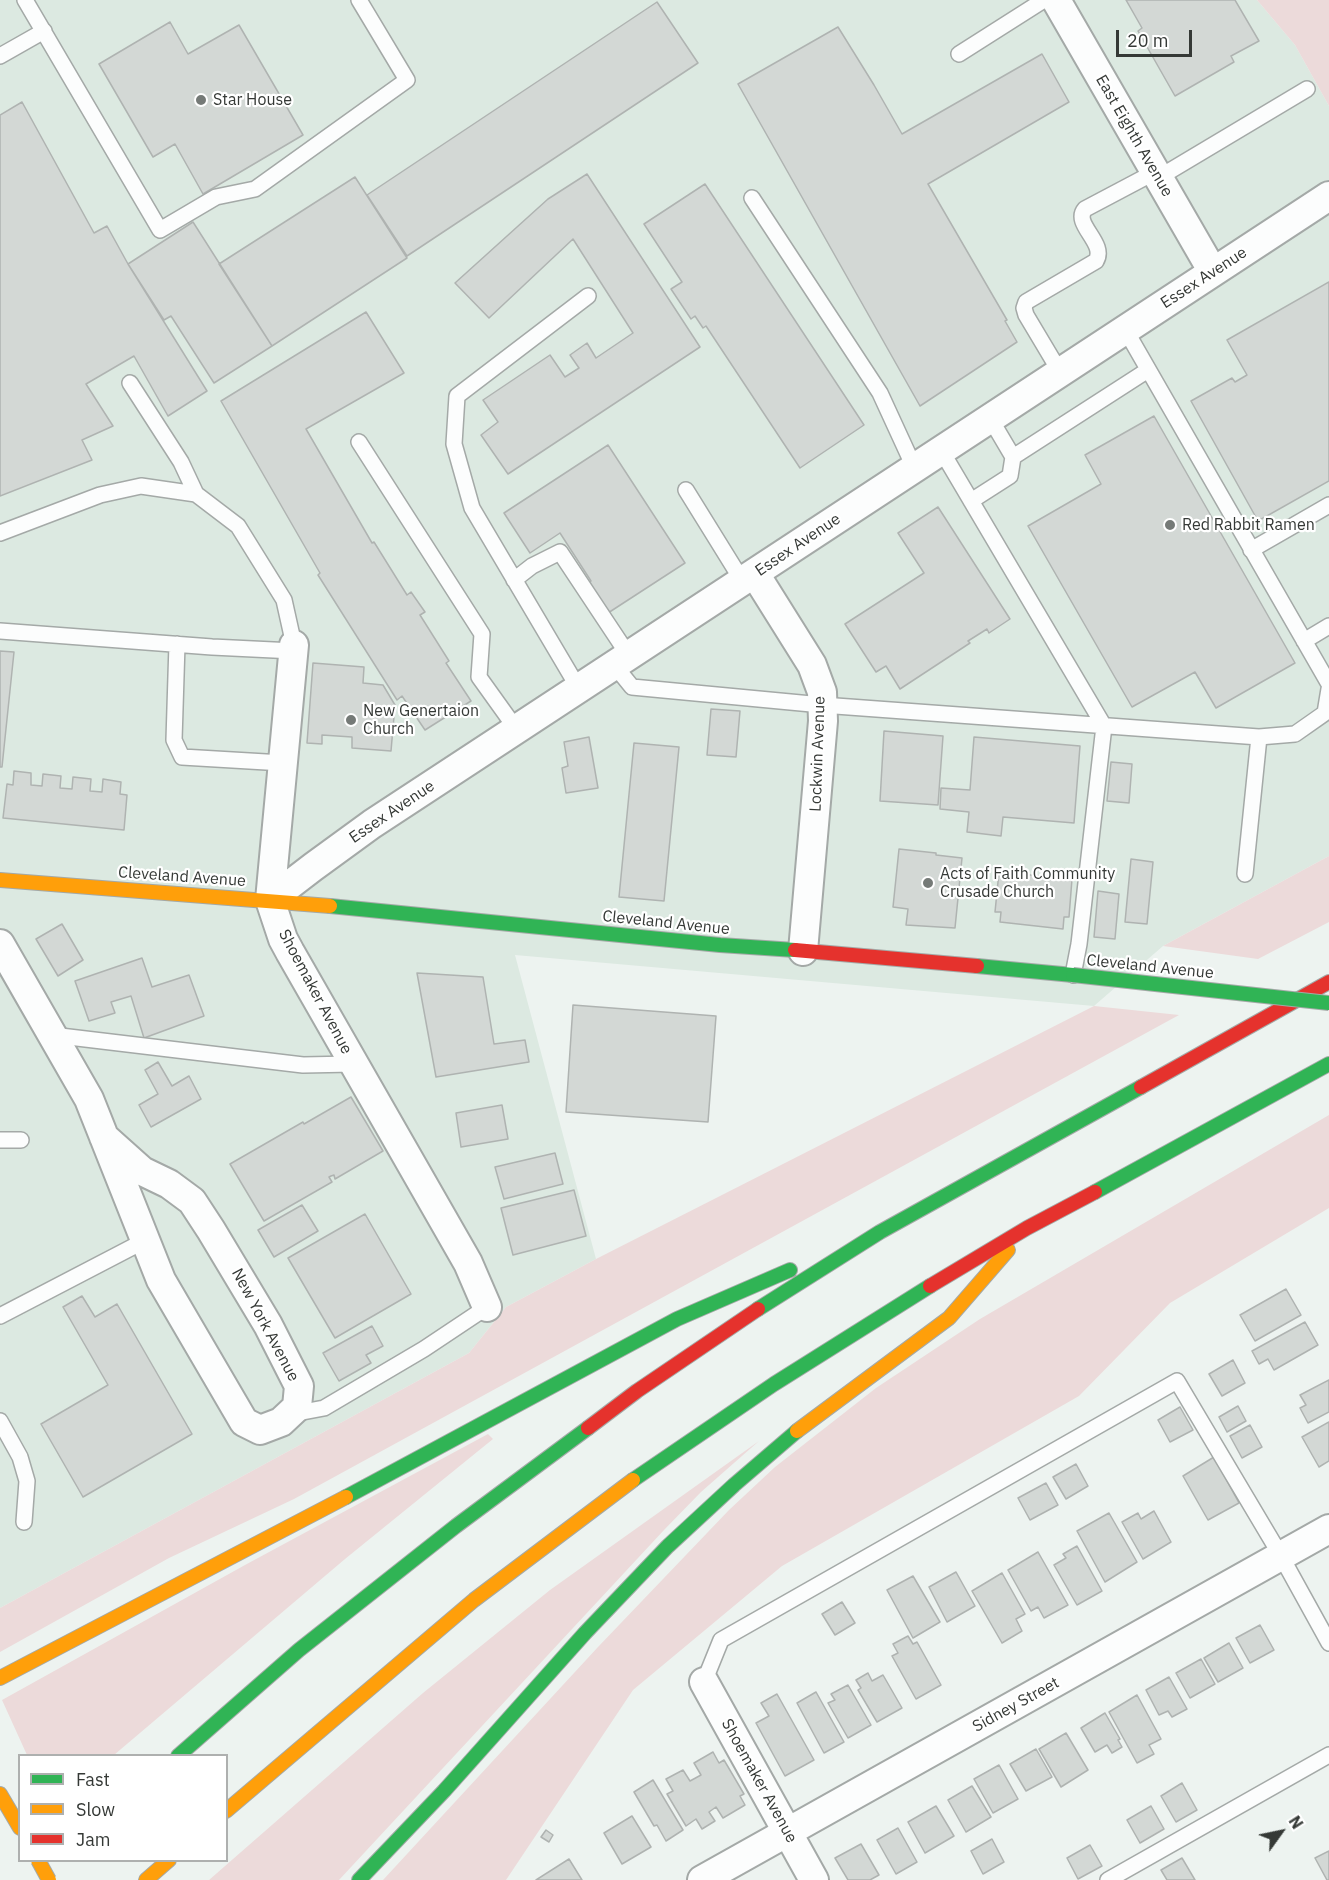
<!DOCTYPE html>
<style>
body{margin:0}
#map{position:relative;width:1329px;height:1880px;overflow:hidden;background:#edf3f0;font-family:"IBM Plex Sans",sans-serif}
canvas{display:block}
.legend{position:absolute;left:18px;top:1754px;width:210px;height:108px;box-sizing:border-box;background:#fff;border:2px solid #aeb0af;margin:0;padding:8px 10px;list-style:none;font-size:18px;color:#353936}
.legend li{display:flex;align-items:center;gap:12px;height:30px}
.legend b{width:30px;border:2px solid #aeb0af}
.north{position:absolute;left:1251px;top:1802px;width:60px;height:60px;-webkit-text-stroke:4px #fff;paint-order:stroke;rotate:57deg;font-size:16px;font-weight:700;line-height:24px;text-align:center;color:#353936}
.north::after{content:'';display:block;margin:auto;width:21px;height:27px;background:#353936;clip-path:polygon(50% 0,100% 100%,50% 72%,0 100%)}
.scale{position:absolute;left:1116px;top:30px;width:76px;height:27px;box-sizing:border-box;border:3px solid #353936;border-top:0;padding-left:8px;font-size:18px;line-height:21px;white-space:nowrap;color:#353936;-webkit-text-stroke:4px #fff;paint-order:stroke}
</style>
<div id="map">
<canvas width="1329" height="1880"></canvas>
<ul class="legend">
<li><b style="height:8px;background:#30b455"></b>Fast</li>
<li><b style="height:8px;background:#ff9f0a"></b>Slow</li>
<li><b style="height:8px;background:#e5322d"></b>Jam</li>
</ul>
<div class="north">N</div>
<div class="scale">20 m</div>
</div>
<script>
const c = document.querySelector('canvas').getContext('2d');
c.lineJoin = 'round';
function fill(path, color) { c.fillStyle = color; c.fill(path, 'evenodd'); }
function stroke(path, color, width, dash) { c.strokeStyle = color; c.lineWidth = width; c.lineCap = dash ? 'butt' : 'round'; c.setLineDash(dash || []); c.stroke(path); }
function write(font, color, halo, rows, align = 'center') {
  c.font = font + ' "IBM Plex Sans",sans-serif'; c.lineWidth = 4.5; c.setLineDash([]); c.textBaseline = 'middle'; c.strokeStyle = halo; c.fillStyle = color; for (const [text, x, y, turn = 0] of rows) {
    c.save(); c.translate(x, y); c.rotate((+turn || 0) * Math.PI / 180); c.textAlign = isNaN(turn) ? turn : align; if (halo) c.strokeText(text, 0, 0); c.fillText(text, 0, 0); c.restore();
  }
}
const built = new Path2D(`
 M0 0H1257L1295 45 1329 106V856L1163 946 1094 1006 515 955 596 1259 506 1307 469 1353 0 1608Z`);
const green = new Path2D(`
 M1257 0H1329V106L1295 45Z
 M1329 856V922L1258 959 1163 946Z
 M1094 1006 1179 1015 294 1499 169 1558 0 1652V1608L469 1353 506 1307 596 1259Z
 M1329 1115V1208L1170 1303 1079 1396 782 1566 633 1690 506 1880H383L598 1647 729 1510 775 1467 876 1388 980 1319Z
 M488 1434 493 1439 345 1559 114 1755H27L2 1700 245 1565Z
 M759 1441 701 1492 664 1530 339 1880H209L423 1693 550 1590Z`);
const building = new Path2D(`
 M1126 0H1235L1259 41 1231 56 1234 62 1175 96 1138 31 1142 28Z
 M657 2 698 63 407 256 367 195Z
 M170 22 188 54 239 25 303 135 203 194 175 144 153 157 99 64Z
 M838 27 874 85 902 134 1042 54 1069 102 928 184 1007 320 1005 321 1017 342 920 406 738 84Z
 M22 102 94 233 107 226 128 264 207 391 168 416 134 356 86 384 113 426 82 440 92 460 0 496V115Z
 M587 174 700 347 508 474 481 435 498 422 483 400 550 355 565 377 579 368 570 355 587 343 596 358 633 333 573 239 489 318 455 283 548 199Z
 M355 177 407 258 272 346 219 264Z
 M705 184 864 425 800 468 706 326 703 328 695 316 691 319 671 289 682 282 644 224Z
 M193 222 272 346 214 383 171 316 164 320 128 264Z
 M1329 282V481L1258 521 1191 401 1232 378 1235 382 1247 375 1227 340Z
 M366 312 404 373 306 429 372 543 374 542 407 595 411 592 425 612 420 615 449 661 446 663 471 701 425 730 402 696 397 700 318 575 320 573 221 401Z
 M1154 416 1295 663 1216 708 1195 672 1132 707 1028 526 1101 484 1085 455Z
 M608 445 685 563 608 613 589 582 591 581 560 533 530 553 504 513Z
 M938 507 1010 619 989 633 987 629 968 641 970 643 900 689 886 666 876 672 845 624 924 573 898 533Z
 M0 651 14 652 2 767H0Z
 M313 663 364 667 363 683 383 685 395 705 391 751 352 748V737L322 735V744L307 743Z
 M711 709 740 711 736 757 707 755Z
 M884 731 943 736 938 805 880 801Z
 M589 737 598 788 566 793 562 768 568 766 564 742Z
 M974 737 1080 746 1074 823 1003 817 1001 836 967 832 969 812 940 809 941 788 970 790Z
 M634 743 679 747 664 901 619 897Z
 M1111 762 1132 764 1129 803 1107 801Z
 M14 771 31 773V785L42 786 43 774 61 776 60 788 72 789 73 777 91 779 90 791 102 792 103 779 121 782 120 794 127 795 124 830 3 818 7 784 13 785Z
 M899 849 936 853V855L962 858 955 928 906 925 908 909 893 907Z
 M1131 859 1153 862 1147 924 1125 922Z
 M999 872 1072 879 1069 917H1064L1063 929 1000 922 1001 912H995Z
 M1098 891 1119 894 1115 939 1094 937Z
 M62 924 83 960 58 976 36 939Z
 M142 958 152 987 189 975 204 1016 144 1038 131 996 111 1002 115 1013 89 1021 75 981Z
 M417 973 483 977 494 1044 525 1040 529 1062 436 1077Z
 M573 1005 716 1016 708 1122 566 1112Z
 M158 1062 172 1086 189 1076 201 1099 151 1127 139 1105 158 1094 145 1070Z
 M351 1097 383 1151 335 1179 334 1175 331 1176 329 1177 332 1182 264 1221 230 1164 303 1122 304 1124Z
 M502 1105 508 1139 461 1147 456 1113Z
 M555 1153 563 1184 504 1199 495 1167Z
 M574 1190 586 1236 513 1255 501 1208Z
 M302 1205 318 1231 274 1257 258 1230Z
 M365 1214 411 1294 335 1338 288 1258Z
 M1286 1289 1301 1315 1255 1341 1240 1315Z
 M82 1296 95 1317 117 1304 192 1434 83 1497 41 1424 108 1385 63 1307Z
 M1305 1322 1318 1345 1274 1370 1268 1359 1259 1364 1252 1351Z
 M372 1326 383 1346 366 1355 371 1363 339 1381 323 1353Z
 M1233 1360 1245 1383 1222 1396 1209 1374Z
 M1329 1380V1412L1308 1423 1300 1408 1306 1405 1300 1395Z
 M1238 1406 1246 1421 1227 1432 1219 1417Z
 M1180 1407 1193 1430 1170 1442 1158 1420Z
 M1329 1422V1461L1319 1467 1302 1437Z
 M1250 1425 1262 1447 1242 1458 1230 1436Z
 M1214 1457 1239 1503 1208 1520 1183 1476Z
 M1076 1464 1088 1486 1066 1499 1053 1477Z
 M1046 1483 1058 1505 1030 1520 1018 1498Z
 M1154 1511 1171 1542 1143 1559 1122 1522 1138 1513 1141 1519Z
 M1109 1513 1137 1562 1105 1582 1077 1531Z
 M1077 1546 1102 1591 1077 1605 1054 1565 1066 1558 1063 1554Z
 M1038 1552 1068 1605 1044 1618 1038 1607 1031 1611 1008 1570Z
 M956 1572 975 1606 947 1622 929 1587Z
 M1002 1573 1025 1614 1016 1619 1022 1631 1002 1643 972 1591Z
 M913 1576 940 1622 913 1638 887 1590Z
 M842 1602 855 1623 835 1635 822 1614Z
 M1260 1625 1274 1650 1250 1663 1236 1638Z
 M908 1636 913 1644 917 1642 941 1685 916 1699 892 1656 898 1653 893 1644Z
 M1229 1643 1243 1668 1218 1682 1204 1658Z
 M1201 1659 1215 1684 1190 1698 1176 1673Z
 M868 1673 872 1681 883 1675 902 1708 877 1722 858 1690 861 1688 856 1680Z
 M1169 1677 1187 1709 1172 1717 1168 1711 1159 1715 1146 1690Z
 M848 1685 871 1725 848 1738 828 1703 835 1700 831 1694Z
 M816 1692 844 1742 824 1753 797 1703Z
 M777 1694 814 1760 785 1776 756 1723 769 1716 761 1703Z
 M1137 1695 1161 1739 1149 1745 1154 1754 1137 1763 1109 1712Z
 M1105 1713 1120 1739 1118 1740 1122 1747 1112 1753 1107 1745 1095 1752 1081 1728Z
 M1066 1733 1088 1770 1061 1787 1039 1749Z
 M1036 1749 1052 1777 1026 1791 1010 1764Z
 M713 1752 719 1763 724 1760 744 1794 740 1796 745 1805 723 1818 716 1807 709 1812 715 1821 702 1829 696 1819 686 1826 667 1794 673 1791 666 1779 683 1770 690 1781 701 1775 694 1763Z
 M999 1765 1018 1799 993 1813 974 1779Z
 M653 1780 683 1830 666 1841 657 1825 654 1826 634 1792Z
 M1182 1783 1197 1810 1176 1822 1161 1796Z
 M972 1786 991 1817 966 1832 948 1800Z
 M936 1806 954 1836 925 1853 908 1822Z
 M1151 1806 1164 1829 1140 1843 1127 1820Z
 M632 1816 651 1847 622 1864 604 1833Z
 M898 1828 917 1862 896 1874 877 1840Z
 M546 1830 553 1835 549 1842 541 1837Z
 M992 1839 1004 1862 983 1874 971 1851Z
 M861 1844 879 1875 870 1880H848L835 1858Z
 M1090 1845 1102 1866 1078 1879 1067 1858Z
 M1329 1851V1880H1327L1315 1858Z
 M1182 1858 1195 1880H1167L1161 1870Z
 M569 1859 582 1880H536Z`);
const lane = new Path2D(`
 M25 0 160 230 216 197 255 189 407 80 359 0
 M959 54 1044 0
 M0 56 44 31
 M1158 178 1307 89
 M752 198 880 393 914 467
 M1125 329 1329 684
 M1060 372 1026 315 1024 308 1026 302 1096 261C1107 243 1072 224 1085 209L1155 172
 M130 383 181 462 196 494 238 526 284 600 294 645
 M990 418 1013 457 1148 370
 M359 442 482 634 479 677 517 730
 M941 450 1104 726 1079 944 1073 975
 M686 490 743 582
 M971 501 1010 476 1013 457
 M0 533 100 495 141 486 196 494
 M1251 550 1329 505
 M514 580 532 566 560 552 629 656
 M0 631 212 647 294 651
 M1304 641 1329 626
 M177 644 174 740 182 757 283 763
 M615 666 632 687 822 705 1259 737 1295 734 1325 713 1329 689
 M579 689 472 508 454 444 457 396 588 296
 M1245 874 1259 737
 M52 1035 303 1065 353 1064
 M0 1140H21
 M0 1316 146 1240
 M292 1414 324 1408 424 1349 487 1307
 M0 1421 20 1457 27 1481 24 1522
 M704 1682 721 1640 1177 1381 1281 1556 1329 1643
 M1108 1880 1329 1755`);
const street = new Path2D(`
 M1056 0 1213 272
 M755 574 812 665 822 692 823 721 803 951
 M294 645 270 900 283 939 290 952 468 1263 487 1307
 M270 900 313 867 372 824 1329 196
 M0 944 89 1099 161 1280 244 1422 260 1430 281 1422 297 1407 299 1386 268 1325 211 1230 192 1201 169 1184 142 1171 104 1137
 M704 1682 814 1880
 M702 1880 1329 1529`);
const fast = new Path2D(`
 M330 906 720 945 795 950
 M977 966 1073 975
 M1095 1192 1329 1064
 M758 1309 880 1232 1141 1087
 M633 1480 774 1384 930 1286
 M346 1497 677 1319 790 1270
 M178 1756 299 1650 456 1526 588 1428
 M359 1880 444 1791 585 1633 668 1546 734 1485 797 1431`);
const slow = new Path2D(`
 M0 880 330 906
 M797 1431 949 1318 1008 1250
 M0 1678 346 1497
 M0 1794 20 1828
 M226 1811 474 1600 633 1480
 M146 1880 169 1860`);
const jam = new Path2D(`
 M795 950 977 966
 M1141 1087 1329 982
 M930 1286 1027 1228 1095 1192
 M588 1428 637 1391 758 1309`);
const fastBridge = new Path2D(`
 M1073 975 1329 1003`);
const slowBridge = new Path2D(`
 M38 1860 49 1880`);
const markers = [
 [201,100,6,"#757a77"],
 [1170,525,6,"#757a77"],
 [351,720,6,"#757a77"],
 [928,883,6,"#757a77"]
];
const poiNames = [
 ["Star House",213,100],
 ["Red Rabbit Ramen",1182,525],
 ["New Genertaion",363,711],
 ["Church",363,729],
 ["Acts of Faith Community",940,874],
 ["Crusade Church",940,892]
];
const streetNames = [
 ["East Eighth Avenue",1134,136,60],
 ["Essex Avenue",1204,278,-33],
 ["Essex Avenue",798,545,-34],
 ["Lockwin Avenue",818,754,-88],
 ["Essex Avenue",392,812,-34],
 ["Cleveland Avenue",182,877,4],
 ["Cleveland Avenue",666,923,6],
 ["Cleveland Avenue",1150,967,6],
 ["Shoemaker Avenue",315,992,62],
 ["New York Avenue",265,1325,62],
 ["Sidney Street",1016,1705,-29],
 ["Shoemaker Avenue",759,1781,61]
];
fill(built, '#dce9e1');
fill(green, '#ecdada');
fill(building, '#d3d8d5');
stroke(building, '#afb3b1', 1.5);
stroke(lane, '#a4a9a7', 18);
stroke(street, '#a4a9a7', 32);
stroke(fast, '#a4a9a7', 16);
stroke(slow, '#a4a9a7', 16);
stroke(jam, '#a4a9a7', 16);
stroke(lane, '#fcfdfd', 15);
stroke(street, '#fcfdfd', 28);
stroke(fast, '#30b455', 14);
stroke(slow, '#ff9f0a', 14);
stroke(jam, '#e5322d', 14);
stroke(fastBridge, '#a4a9a7', 16, []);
stroke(slowBridge, '#a4a9a7', 16, []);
stroke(fastBridge, '#30b455', 14);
stroke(slowBridge, '#ff9f0a', 14);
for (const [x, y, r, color] of markers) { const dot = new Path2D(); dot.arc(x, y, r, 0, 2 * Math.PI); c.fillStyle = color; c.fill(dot); stroke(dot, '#fff', 2); }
write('16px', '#353936', '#fff', poiNames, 'left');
write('16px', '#353936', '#fff', streetNames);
</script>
